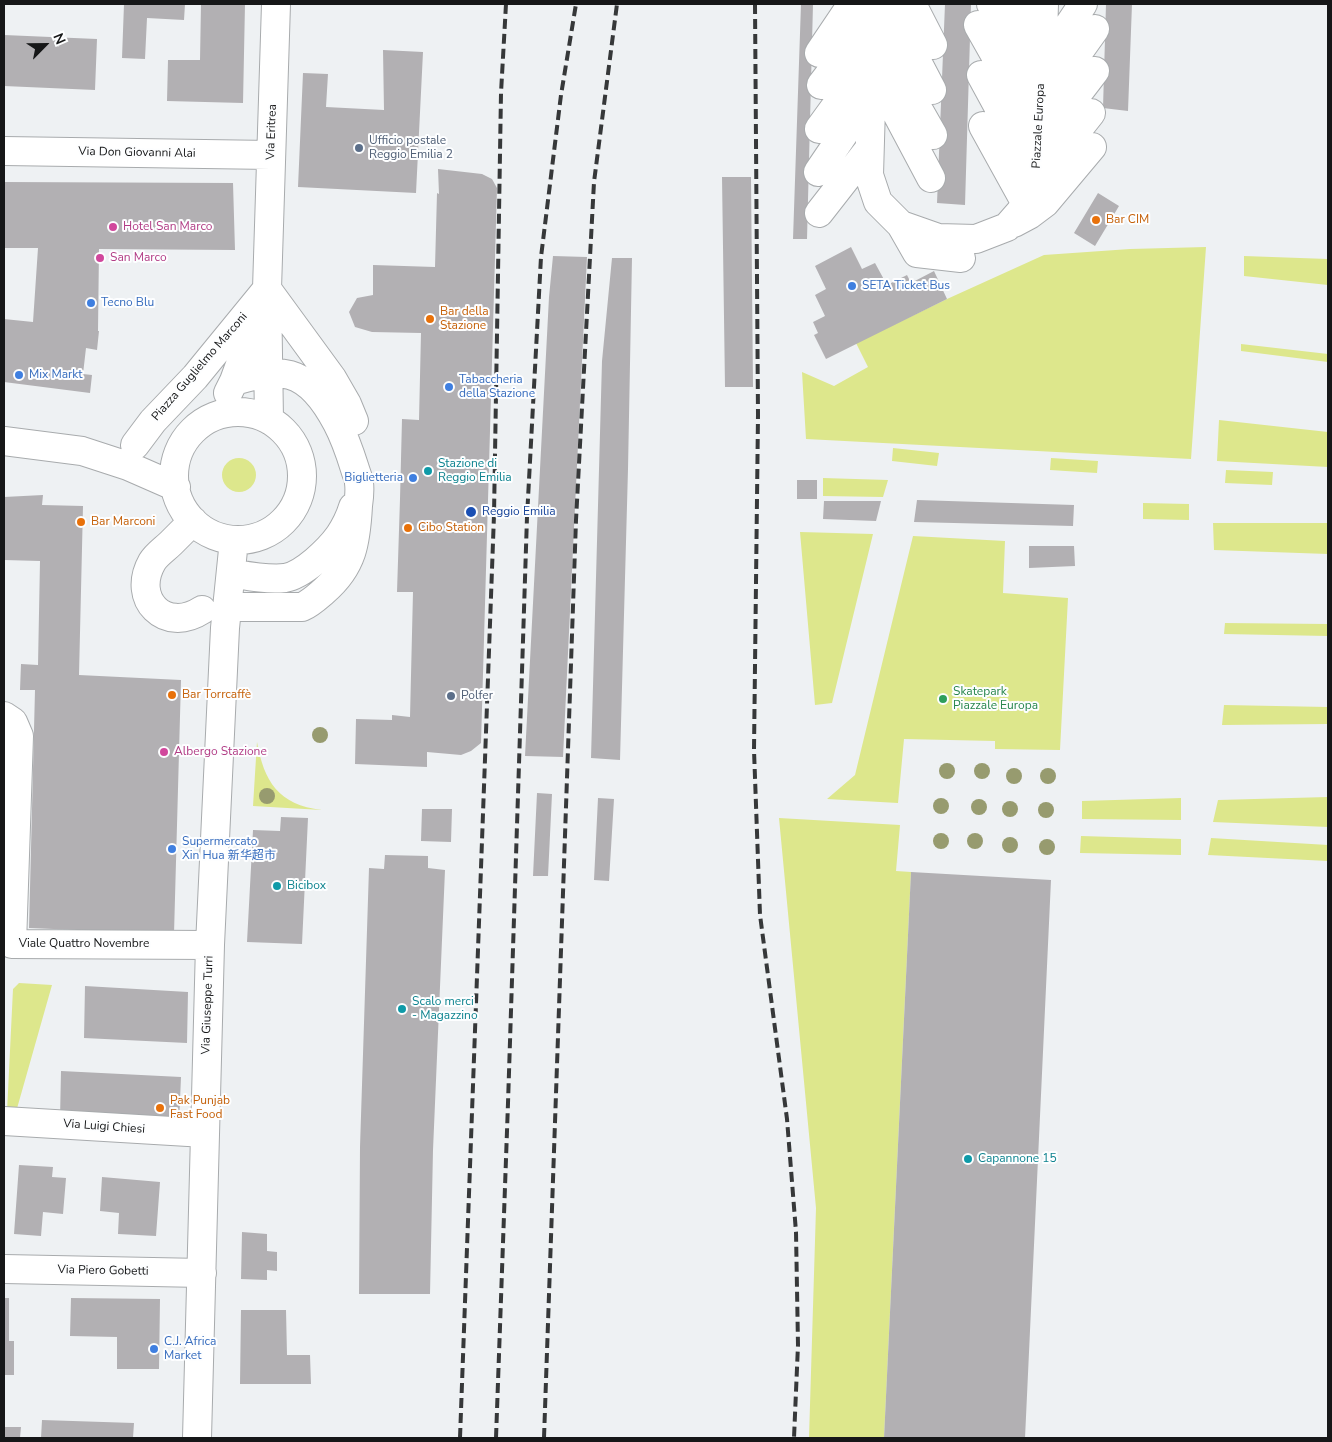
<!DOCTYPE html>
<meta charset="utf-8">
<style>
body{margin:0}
#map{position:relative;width:1332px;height:1442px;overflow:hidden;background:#eef1f3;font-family:"Nunito Sans",sans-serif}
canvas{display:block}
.frame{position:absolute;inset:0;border:5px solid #161718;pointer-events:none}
.north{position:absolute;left:20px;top:20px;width:50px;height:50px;-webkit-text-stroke:4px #fdfeff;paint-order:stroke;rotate:67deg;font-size:14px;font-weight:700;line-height:20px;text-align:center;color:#161718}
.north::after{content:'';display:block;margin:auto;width:18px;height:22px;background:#161718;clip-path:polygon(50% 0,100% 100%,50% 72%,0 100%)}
</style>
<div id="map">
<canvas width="1332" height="1442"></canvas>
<div class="frame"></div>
<div class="north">N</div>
</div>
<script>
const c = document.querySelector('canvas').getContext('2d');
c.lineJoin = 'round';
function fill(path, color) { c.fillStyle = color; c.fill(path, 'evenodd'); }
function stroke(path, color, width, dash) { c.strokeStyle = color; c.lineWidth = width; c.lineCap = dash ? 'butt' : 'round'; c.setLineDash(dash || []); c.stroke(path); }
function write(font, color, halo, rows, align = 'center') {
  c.font = font + ' "Nunito Sans","Noto Sans SC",sans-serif'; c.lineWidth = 4; c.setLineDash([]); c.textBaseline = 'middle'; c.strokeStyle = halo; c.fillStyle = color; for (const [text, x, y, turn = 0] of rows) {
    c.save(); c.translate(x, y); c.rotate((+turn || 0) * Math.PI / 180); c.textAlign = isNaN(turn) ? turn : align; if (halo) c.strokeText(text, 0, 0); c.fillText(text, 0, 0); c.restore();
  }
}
const green = new Path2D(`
 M1206 247 1191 459 806 439 802 372 834 386 868 367 856 343 947 299 1044 255 1130 249Z
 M1244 256 1328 259V285L1244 276Z
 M1241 344 1328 354V362L1241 351Z
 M1219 420 1328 432V467L1217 461Z
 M893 448 939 453 937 466 892 461Z
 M222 475a17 17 0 1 1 34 0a17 17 0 1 1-34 0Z
 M1051 458 1098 461 1097 473 1050 470Z
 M1226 470 1273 472 1272 485 1225 483Z
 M823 478 888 480 883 497 823 496Z
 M1143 503 1189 504V520L1143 519Z
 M1213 523H1328V554L1214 550Z
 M800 532 873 534 832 703 815 705Z
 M913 536 1005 541 1003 593 1068 598 1060 750 995 749V741L904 739 898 803 827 799 855 775Z
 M1225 623 1328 624V636L1224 634Z
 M1224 705 1328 707V724L1222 725Z
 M257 742C264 781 278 805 322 810L253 806Z
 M1328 797V827L1213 822 1218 800Z
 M1181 798V820L1082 819V801Z
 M779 818 900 825 896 871 911 872 884 1438H809L816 1208Z
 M1081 836 1181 839V855L1080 853Z
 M1211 838 1328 845V861L1208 855Z
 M19 983 52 985 16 1112H7L13 989Z`);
const building = new Path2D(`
 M124 4H185L184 20 147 18 145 59 122 58Z
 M201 4H245L243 103 167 101 168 60H200Z
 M801 4H813L807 239H793Z
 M945 4H971L965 205 937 203Z
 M1106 4H1132L1128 111 1103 108Z
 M4 35 97 39 95 90 4 86Z
 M383 50 423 52 416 193 298 187 303 73 328 74 326 107 384 110Z
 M438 169 482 174 492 179 497 188 481 743 471 751 461 755 427 752V767L355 764 356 719 392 720V715L410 717 413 592H397L400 499 402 419 419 420 421 333 372 332 355 327 349 312 357 298 373 295V265L435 267 437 193 439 194Z
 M722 177H751L753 387H725Z
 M4 182 233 183 235 250 99 249 98 331H99L97 350 86 348 83 374 92 375 90 393 4 382V319L33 322 38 248H4Z
 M1098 193 1119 206 1095 246 1074 233Z
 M851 247 862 269 875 263 887 285 907 275 911 283 934 271 947 299 826 359 814 335 818 333 813 322 825 316 815 295 826 289 815 266Z
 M553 256 587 257 563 757 525 756 549 297Z
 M612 258H632L628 469 620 760 591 758 602 361Z
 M797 480H817V499H797Z
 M43 495 42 505 83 506 79 675 181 680 174 934 29 928 35 690H20L21 664 38 665 40 561 4 560V497Z
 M917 500 1074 505 1073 526 914 522Z
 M824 501H881L876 521 823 519Z
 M1029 546H1074L1075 566 1029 568Z
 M537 793 552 794 548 876H533Z
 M598 798 614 799 609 881 594 880Z
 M422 809H452L451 842 421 841Z
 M281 817 308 818 302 944 247 942 253 830 280 831Z
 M385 855 428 856V868L445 870 433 1150 430 1294H359L360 1147 369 868 384 869Z
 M911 872 1051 880 1025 1438H884Z
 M85 986 188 992 187 1043 84 1038Z
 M61 1071 181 1077 179 1124 60 1119Z
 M19 1165 53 1167 52 1177 66 1178 63 1214 43 1212 41 1236 14 1234Z
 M102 1177 160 1182 156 1236 118 1234 119 1213 100 1211Z
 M242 1232 267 1234V1251L277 1252V1271L267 1270V1280L241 1279Z
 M4 1298H9V1341H14V1375H4Z
 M71 1298 160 1299 159 1369H117V1337L70 1336Z
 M241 1310H286L287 1355H310L311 1384H240Z
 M42 1420 134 1423 133 1438H41Z
 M4 1427H21L20 1438H4Z`);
const minor = new Path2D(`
 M874 4 869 175 878 202 901 225 938 238 976 239 1007 227 1021 211 1036 176 1039 164 1044 4
 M887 4 932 90
 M912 4 933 45
 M991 4 1041 91
 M1017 4 1043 49
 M978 25 1039 133
 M878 39 933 135
 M819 53 852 4
 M1042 65 1083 4
 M872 67 931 178
 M981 75 1036 176 1053 161 1091 113
 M821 85 874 16
 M1040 106 1095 29
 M983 126 1025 202
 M819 129 872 56
 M1039 144 1095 71
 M4 151 271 155
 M818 172 871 94
 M819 213 869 149
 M1014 223 1029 215 1045 203 1092 147
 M901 225 917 253 961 258
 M267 289 332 378 347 404 354 421
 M228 393 234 381 261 307
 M174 476a64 64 0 1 1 128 0a64 64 0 1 1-128 0Z
 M269 420 267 289 276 4
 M4 441 82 451 128 466 176 487
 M135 445 153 421 195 377 267 289
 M193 521C186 528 178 536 171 543 165 549 156 555 152 562 131 599 165 634 202 610
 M231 573C248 576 267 580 285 578 303 575 329 550 339 536 345 527 350 517 353 507
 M227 607H302C311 603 317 597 324 591 353 566 356 542 358 506 359 499 360 490 359 483 359 479 356 473 355 469 350 453 345 438 337 423 327 404 312 381 290 375 271 370 253 376 234 381
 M4 716 13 722 19 736 12 944 210 945
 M4 1121 205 1133
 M4 1269 202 1273
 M197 1438 210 945 225 628 234 540`);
const rail = new Path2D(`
 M755 4 758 415 754 750 760 915 787 1119 796 1232 798 1345 794 1438
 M460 1438 494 515 501 93 506 4
 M496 1438 508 1103 527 517 541 257 561 95 576 4
 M544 1438 576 520 594 182 617 4`);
const trees = [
 [320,735],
 [947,771],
 [982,771],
 [1014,776],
 [1048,776],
 [267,796],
 [941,806],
 [979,807],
 [1010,809],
 [1046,810],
 [941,841],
 [975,841],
 [1010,845],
 [1047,847]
];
const markers = [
 [359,148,5,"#5c6f8a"],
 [1096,220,5,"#e8710a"],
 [113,227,5,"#d1479c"],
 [100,258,5,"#d1479c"],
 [852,286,5,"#3f7fe0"],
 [91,303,5,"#3f7fe0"],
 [430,319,5,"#e8710a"],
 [19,375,5,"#3f7fe0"],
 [449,387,5,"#3f7fe0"],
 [428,471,5,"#0f9aa8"],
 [413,478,5,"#3f7fe0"],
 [471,512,6,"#1a4fb4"],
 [81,522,5,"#e8710a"],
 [408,528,5,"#e8710a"],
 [172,695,5,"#e8710a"],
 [451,696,5,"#5c6f8a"],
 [943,699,5,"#2e9e5b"],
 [164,752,5,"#d1479c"],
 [172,849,5,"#3f7fe0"],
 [277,886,5,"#0f9aa8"],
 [402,1009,5,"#0f9aa8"],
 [160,1108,5,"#e8710a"],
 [968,1159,5,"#0f9aa8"],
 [154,1349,5,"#3f7fe0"]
];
const streetNames = [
 ["Piazzale Europa",1039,126,-87],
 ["Via Eritrea",272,132,-88],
 ["Via Don Giovanni Alai",137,153,1],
 ["Piazza Guglielmo Marconi",200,367,-49],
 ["Viale Quattro Novembre",84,944],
 ["Via Giuseppe Turri",208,1005,-88],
 ["Via Luigi Chiesi",104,1127,4],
 ["Via Piero Gobetti",103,1271,1]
];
const serviceNames = [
 ["Ufficio postale",369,141],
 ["Reggio Emilia 2",369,155],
 ["Polfer",461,696]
];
const foodNames = [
 ["Bar CIM",1106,220],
 ["Bar della",440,312],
 ["Stazione",440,326],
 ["Bar Marconi",91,522],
 ["Cibo Station",418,528],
 ["Bar Torrcaffè",182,695],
 ["Pak Punjab",170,1101],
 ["Fast Food",170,1115]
];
const hotelNames = [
 ["Hotel San Marco",123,227],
 ["San Marco",110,258],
 ["Albergo Stazione",174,752]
];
const shopNames = [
 ["SETA Ticket Bus",862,286],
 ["Tecno Blu",101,303],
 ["Mix Markt",29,375],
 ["Tabaccheria",459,380],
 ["della Stazione",459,394],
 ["Biglietteria",403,478,"right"],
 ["Supermercato",182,842],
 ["Xin Hua 新华超市",182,856],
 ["C.J. Africa",164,1342],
 ["Market",164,1356]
];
const cultureNames = [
 ["Stazione di",438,464],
 ["Reggio Emilia",438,478],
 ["Bicibox",287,886],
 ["Scalo merci",412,1002],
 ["- Magazzino",412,1016],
 ["Capannone 15",978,1159]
];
const transitNames = [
 ["Reggio Emilia",482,512]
];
const leisureNames = [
 ["Skatepark",953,692],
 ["Piazzale Europa",953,706]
];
fill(green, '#dde78c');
fill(building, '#b2b0b3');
stroke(minor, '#a8abad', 30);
stroke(minor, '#fff', 28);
stroke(rail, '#363839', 4, [10, 5]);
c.fillStyle = '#979b6f';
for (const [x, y] of trees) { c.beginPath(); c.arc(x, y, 8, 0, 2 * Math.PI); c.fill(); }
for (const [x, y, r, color] of markers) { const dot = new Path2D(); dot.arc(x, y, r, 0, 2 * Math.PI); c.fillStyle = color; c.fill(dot); stroke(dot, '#fdfeff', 2); }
write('12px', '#161718', '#fdfeff', streetNames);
write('12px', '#4e5e75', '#fdfeff', serviceNames, 'left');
write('12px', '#c56008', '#fdfeff', foodNames, 'left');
write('12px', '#b23c85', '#fdfeff', hotelNames, 'left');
write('12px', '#366cbe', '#fdfeff', shopNames, 'left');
write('12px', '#0d838f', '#fdfeff', cultureNames, 'left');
write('12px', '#164399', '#fdfeff', transitNames, 'left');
write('12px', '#27864d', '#fdfeff', leisureNames, 'left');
</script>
